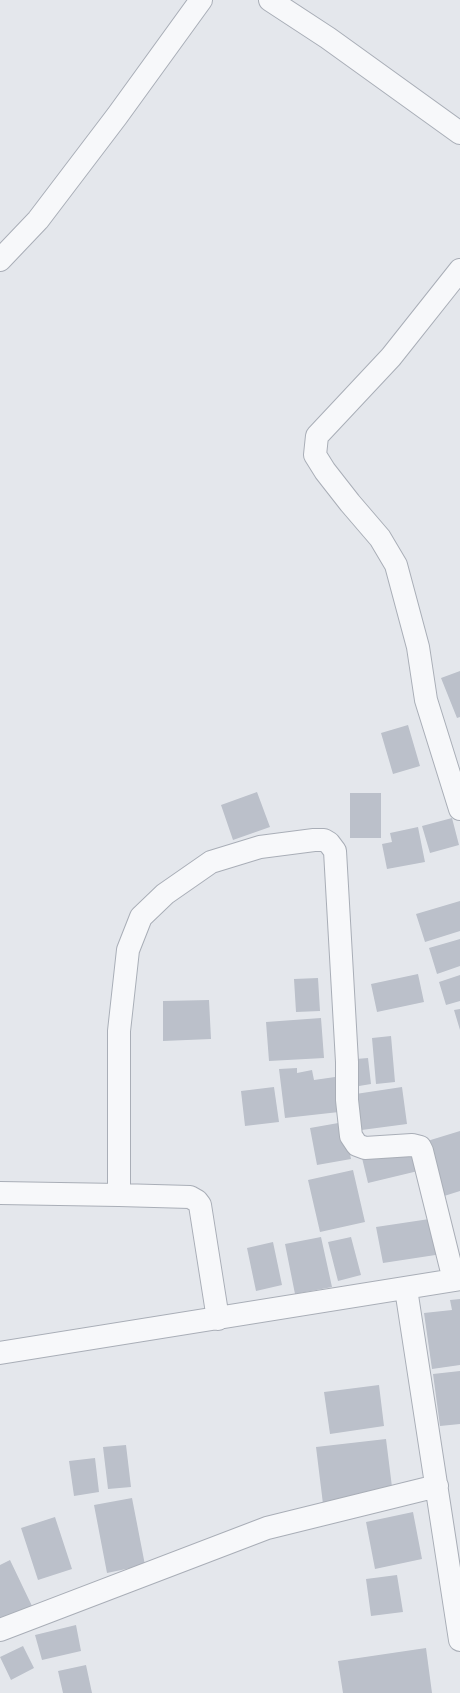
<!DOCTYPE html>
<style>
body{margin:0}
canvas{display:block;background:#e4e7ec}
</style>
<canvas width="460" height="1693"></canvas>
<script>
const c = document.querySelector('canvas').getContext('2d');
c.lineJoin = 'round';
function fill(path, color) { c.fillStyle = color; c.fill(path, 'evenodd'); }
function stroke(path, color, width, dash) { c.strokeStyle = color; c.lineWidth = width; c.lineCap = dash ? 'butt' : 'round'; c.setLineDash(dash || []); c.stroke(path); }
const building = new Path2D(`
 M460 671V717L457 718 441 678Z
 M408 725 420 766 393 774 381 733Z
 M257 792 270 827 233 840 221 805Z
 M350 793H381V838H350Z
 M452 818 459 845 430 853 422 826Z
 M418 827 425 862 387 869 382 844 392 842 390 833Z
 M460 901V931L425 942 416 914Z
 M460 939V966L437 974 429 948Z
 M418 974 424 1002 377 1012 371 984Z
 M460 975V1001L446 1005 439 982Z
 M318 978 320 1011 296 1012 294 979Z
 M209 1000 211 1039 163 1041V1001Z
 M460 1009V1030L454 1010Z
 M321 1018 324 1058 269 1061 266 1022Z
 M391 1036 395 1082 376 1084 372 1038Z
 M368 1058 371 1084 359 1086 356 1059Z
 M297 1068V1073L312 1070 314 1080 335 1077 339 1112 285 1118 279 1069Z
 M274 1087 279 1122 245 1126 241 1091Z
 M402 1087 407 1124 354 1131 349 1095Z
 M344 1122 351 1159 317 1165 310 1128Z
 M460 1131V1191L441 1197 424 1142Z
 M413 1147 418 1171 368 1183 362 1158Z
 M353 1170 365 1222 320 1232 308 1180Z
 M436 1218 442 1254 383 1263 376 1227Z
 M321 1237 332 1287 295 1294 285 1244Z
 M351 1237 361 1275 338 1281 328 1242Z
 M273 1242 282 1285 256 1291 247 1248Z
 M460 1299V1365L432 1369 424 1313 452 1310 450 1300Z
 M460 1371V1424L440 1426 433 1374Z
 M379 1385 384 1426 330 1434 324 1392Z
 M386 1439 393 1495 323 1504 316 1447Z
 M126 1445 131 1487 108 1489 103 1447Z
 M95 1458 99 1492 74 1496 69 1461Z
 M132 1498 145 1565 107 1573 94 1505Z
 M413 1512 422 1559 375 1569 366 1522Z
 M55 1517 72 1569 38 1580 21 1528Z
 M10 1560 32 1606 0 1622V1565Z
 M397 1575 403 1612 371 1616 366 1579Z
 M76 1625 81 1651 42 1660 35 1635Z
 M23 1646 34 1668 11 1680 0 1657Z
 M426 1648 432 1693H343L338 1661Z
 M86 1665 92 1693H63L58 1671Z`);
const street = new Path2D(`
 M270 0 328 38 460 133
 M0 260 38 220 117 116 201 0
 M460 270 391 357 317 436 315 455 325 471 350 503 380 538 396 565 418 647 426 700 460 809
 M0 1193 119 1195
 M406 1289 460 1640
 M218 1319 200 1205 197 1201 190 1197 119 1195V1031L128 950 141 917 165 894 211 862 260 847 314 840H324L329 843 335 851 347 1062V1100L351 1136 357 1145 365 1148 412 1145 420 1147 422 1151 454 1280
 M0 1353 460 1279
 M0 1630 267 1528 437 1486`);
fill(building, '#bbc0ca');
stroke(street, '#a9aeb7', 24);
stroke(street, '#f7f8fa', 22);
</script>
